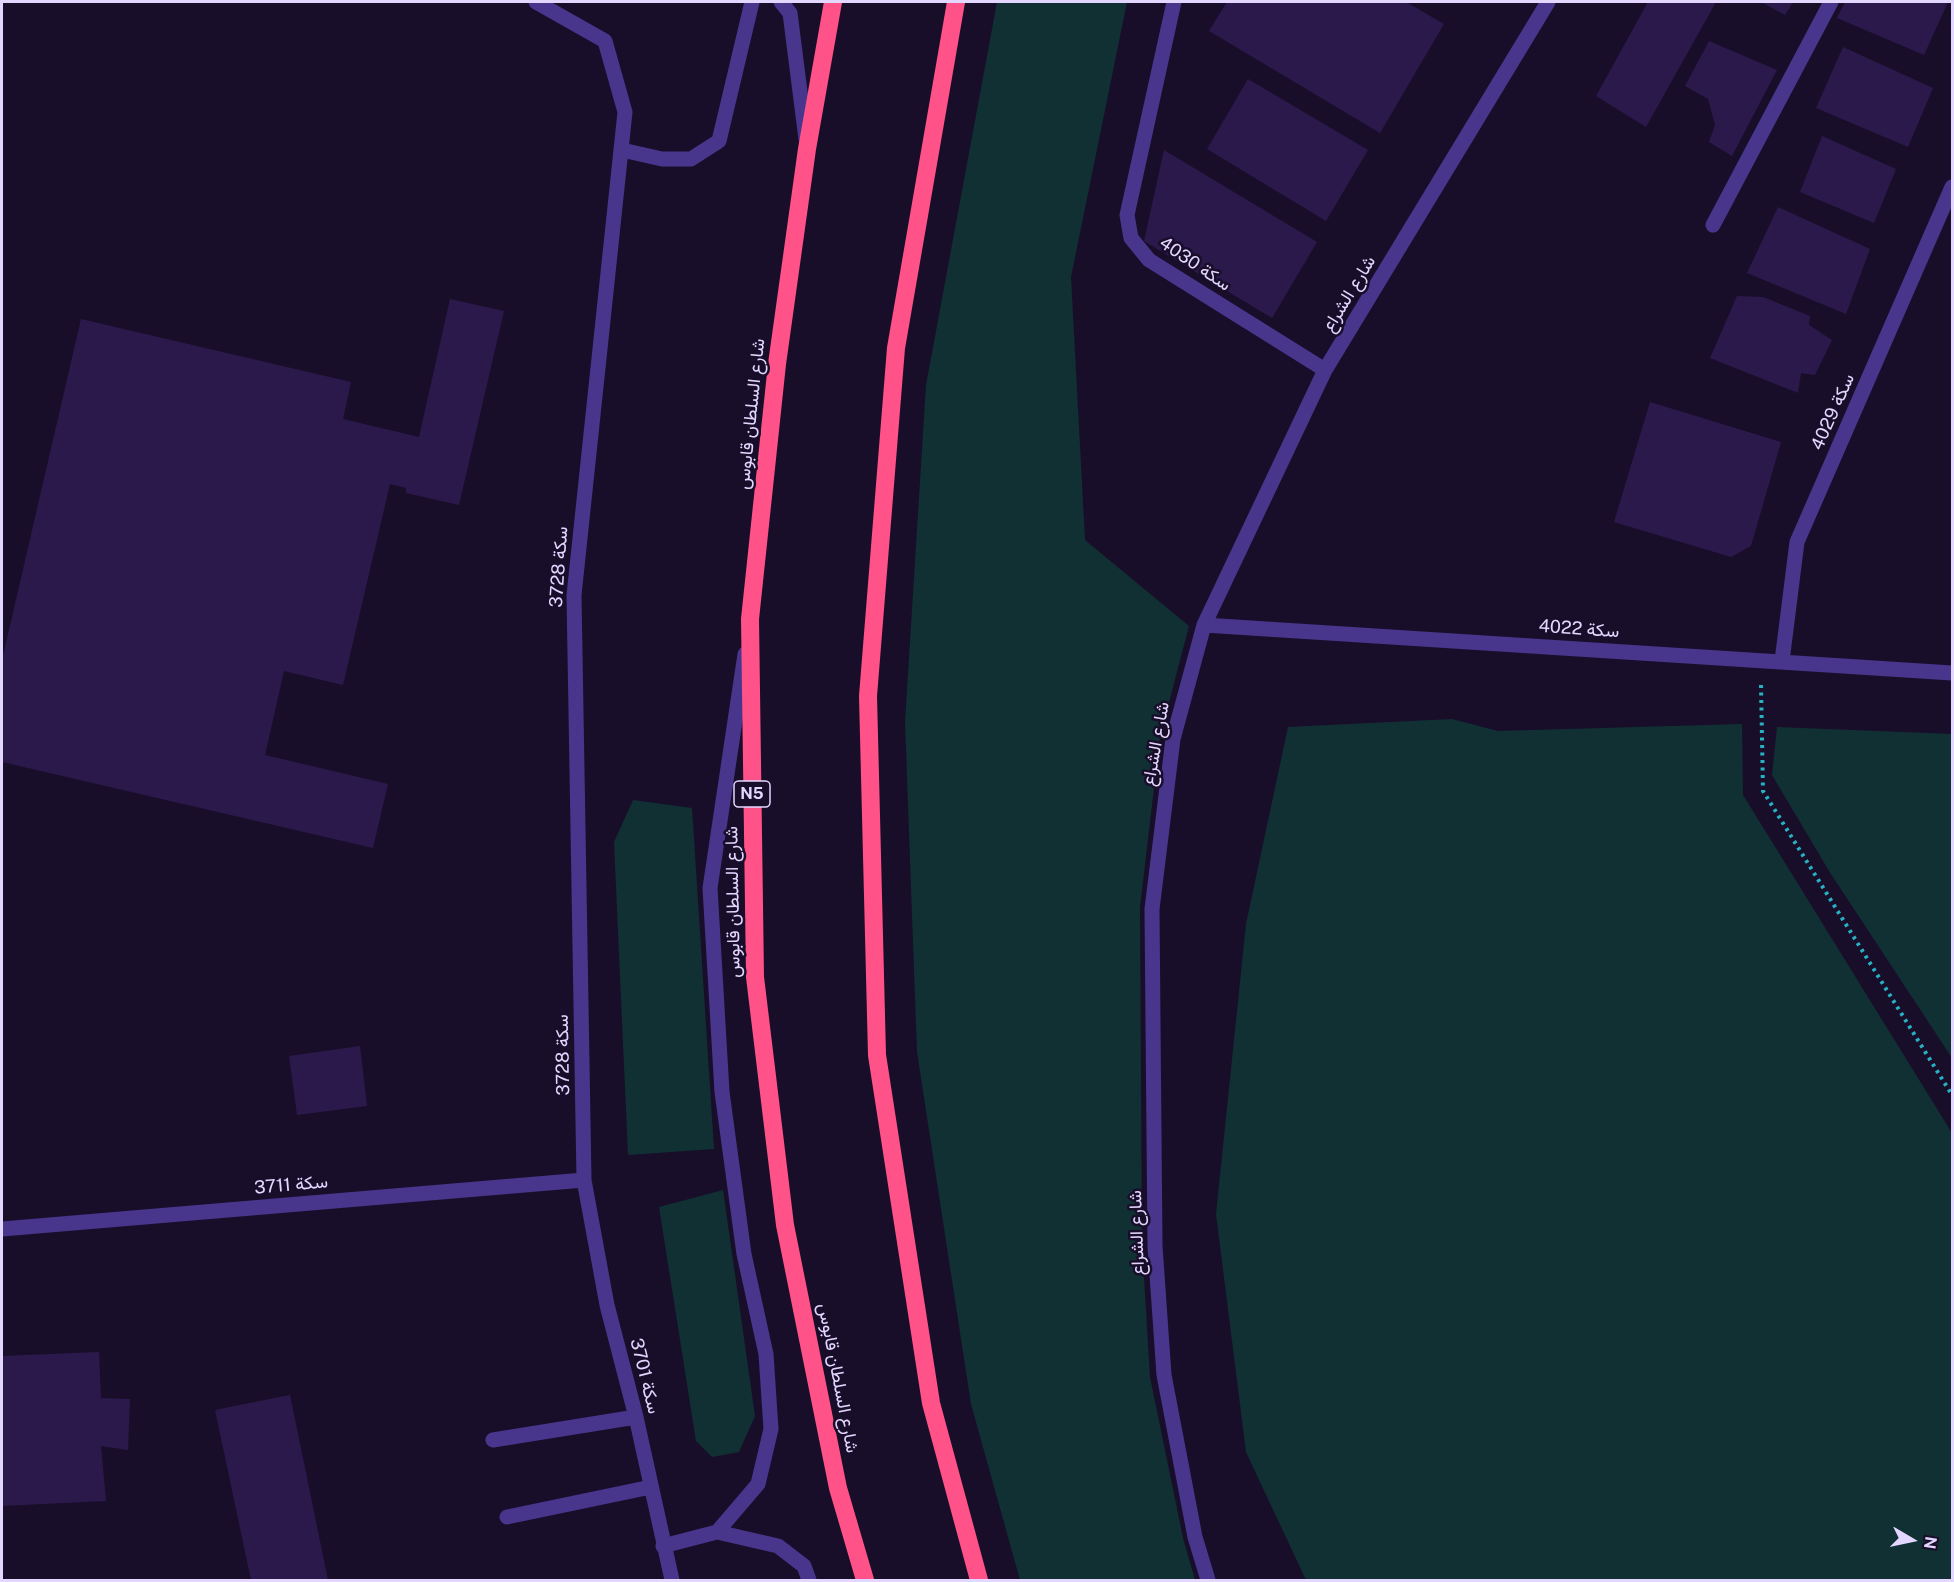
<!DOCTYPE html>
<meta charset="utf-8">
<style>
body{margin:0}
#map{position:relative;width:1954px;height:1582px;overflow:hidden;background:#180e2a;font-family:"Public Sans",sans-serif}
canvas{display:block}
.frame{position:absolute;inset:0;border:3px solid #e3d7ff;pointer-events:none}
.north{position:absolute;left:1882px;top:1510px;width:60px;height:60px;-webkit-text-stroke:4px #180e2a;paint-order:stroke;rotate:99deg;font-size:16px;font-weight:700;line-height:24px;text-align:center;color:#e3d7ff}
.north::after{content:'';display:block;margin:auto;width:21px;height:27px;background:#e3d7ff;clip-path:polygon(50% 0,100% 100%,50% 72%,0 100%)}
</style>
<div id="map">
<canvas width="1954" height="1582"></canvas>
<div class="frame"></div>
<div class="north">N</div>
</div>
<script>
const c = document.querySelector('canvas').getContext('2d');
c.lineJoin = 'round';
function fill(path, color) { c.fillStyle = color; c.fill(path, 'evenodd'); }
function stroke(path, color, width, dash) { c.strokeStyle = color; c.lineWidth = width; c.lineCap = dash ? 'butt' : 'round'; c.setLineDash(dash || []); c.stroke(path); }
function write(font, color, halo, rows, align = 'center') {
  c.font = font + ' "Public Sans",Vazirmatn,sans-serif'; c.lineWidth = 5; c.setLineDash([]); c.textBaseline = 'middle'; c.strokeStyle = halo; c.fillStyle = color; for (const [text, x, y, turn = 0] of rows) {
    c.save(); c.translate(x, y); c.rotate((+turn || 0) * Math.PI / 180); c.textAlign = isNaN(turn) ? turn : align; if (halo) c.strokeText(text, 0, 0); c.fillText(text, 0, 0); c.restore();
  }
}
const green = new Path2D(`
 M997 2H1127L1071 277 1085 540 1189 626 1160 737 1140 907 1142 1245 1150 1377 1183 1538 1195 1580H1020L971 1404 917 1052 905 722 926 385Z
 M1452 719 1498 731 1742 724 1743 795 1952 1133V1580H1306L1246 1452 1216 1214 1246 924 1288 727Z
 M1777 727 1952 734V1058L1829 871 1772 775Z
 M633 800 692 808 714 1149 628 1155 614 842Z
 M723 1190 755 1416 739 1452 712 1457 696 1441 659 1207Z`);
const building = new Path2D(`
 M1227 2H1406L1444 24 1380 133 1209 31Z
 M1648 2H1716L1646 127 1596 96Z
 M1761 2H1793L1785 15Z
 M1845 2H1948L1924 55 1837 18Z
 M1709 41 1777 70 1732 156 1709 142 1715 125 1708 99 1685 86Z
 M1843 47 1933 88 1908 147 1816 108Z
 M1248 79 1368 150 1326 221 1207 149Z
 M1822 136 1896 169 1874 223 1800 192Z
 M1164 150 1317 242 1272 318 1144 241Z
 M1778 207 1870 249 1846 314 1747 273Z
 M1737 296 1763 297 1810 316 1809 325 1832 340 1815 375 1801 373 1798 393 1710 358Z
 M450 299 504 311 459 505 406 493V488L390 484 343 685 284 671 265 755 388 784 373 848 2 762V660L81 319 351 382 343 419 419 437Z
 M1650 402 1781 442 1751 546 1731 557 1614 522Z
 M360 1046 367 1106 297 1115 289 1056Z
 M99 1352 101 1398 130 1399 128 1450 101 1446 106 1501 2 1506V1356Z
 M290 1395 328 1580H251L215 1410Z`);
const path = new Path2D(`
 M1761 685 1763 791 1952 1095`);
const minor = new Path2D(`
 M536 2 605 41 625 112 574 595 584 1180 607 1305 636 1417 672 1580
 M781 2 790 13 806 139
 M1174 2 1127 215 1131 238 1149 260 1325 370
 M622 150 662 159H691L719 141 752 2
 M1713 225 1831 2
 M1204 625 1952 673
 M1782 661 1797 542 1952 187
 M2 1229 584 1180
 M493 1440 636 1417
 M507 1517 651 1487
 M717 1532 758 1484 771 1429 766 1354 744 1254 722 1092 710 888 745 654
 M663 1546 717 1532 778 1546 804 1566 809 1580
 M1208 1580 1195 1537 1164 1375 1155 1246 1152 909 1173 739 1204 625 1325 370 1548 2`);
const highway = new Path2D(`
 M833 2 807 149 777 364 750 619 755 977 785 1225 838 1488 865 1580
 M956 2 896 348 868 696 877 1055 931 1403 979 1580`);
const shields = [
 [752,794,36]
];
const shieldNames = [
 ["N5",752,794]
];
const streetNames = [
 ["سكة 4030",1195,264,34],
 ["شارع الشراع",1349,294,-59],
 ["سكة 4029",1833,412,-66],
 ["شارع السلطان قابوس",751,414,-84],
 ["سكة 3728",559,567,-86],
 ["سكة 4022",1579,629,4],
 ["شارع الشراع",1156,744,-80],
 ["شارع السلطان قابوس",733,902,-91],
 ["سكة 3728",563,1055,-91],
 ["سكة 3711",291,1185,-5],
 ["شارع الشراع",1137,1233,-92],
 ["سكة 3701",645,1376,76],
 ["شارع السلطان قابوس",838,1378,79]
];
fill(green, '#113034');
fill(building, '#2c194c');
stroke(path, '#27b2c3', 4, [3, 4.5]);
stroke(minor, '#48368c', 15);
stroke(highway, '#ff5288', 18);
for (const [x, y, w] of shields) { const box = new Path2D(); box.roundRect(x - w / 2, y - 13, w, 26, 4.5); c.fillStyle = '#180e2a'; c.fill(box); stroke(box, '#e3d7ff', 1.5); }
write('bold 16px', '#e3d7ff', null, shieldNames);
write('18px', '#e3d7ff', '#180e2a', streetNames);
</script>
